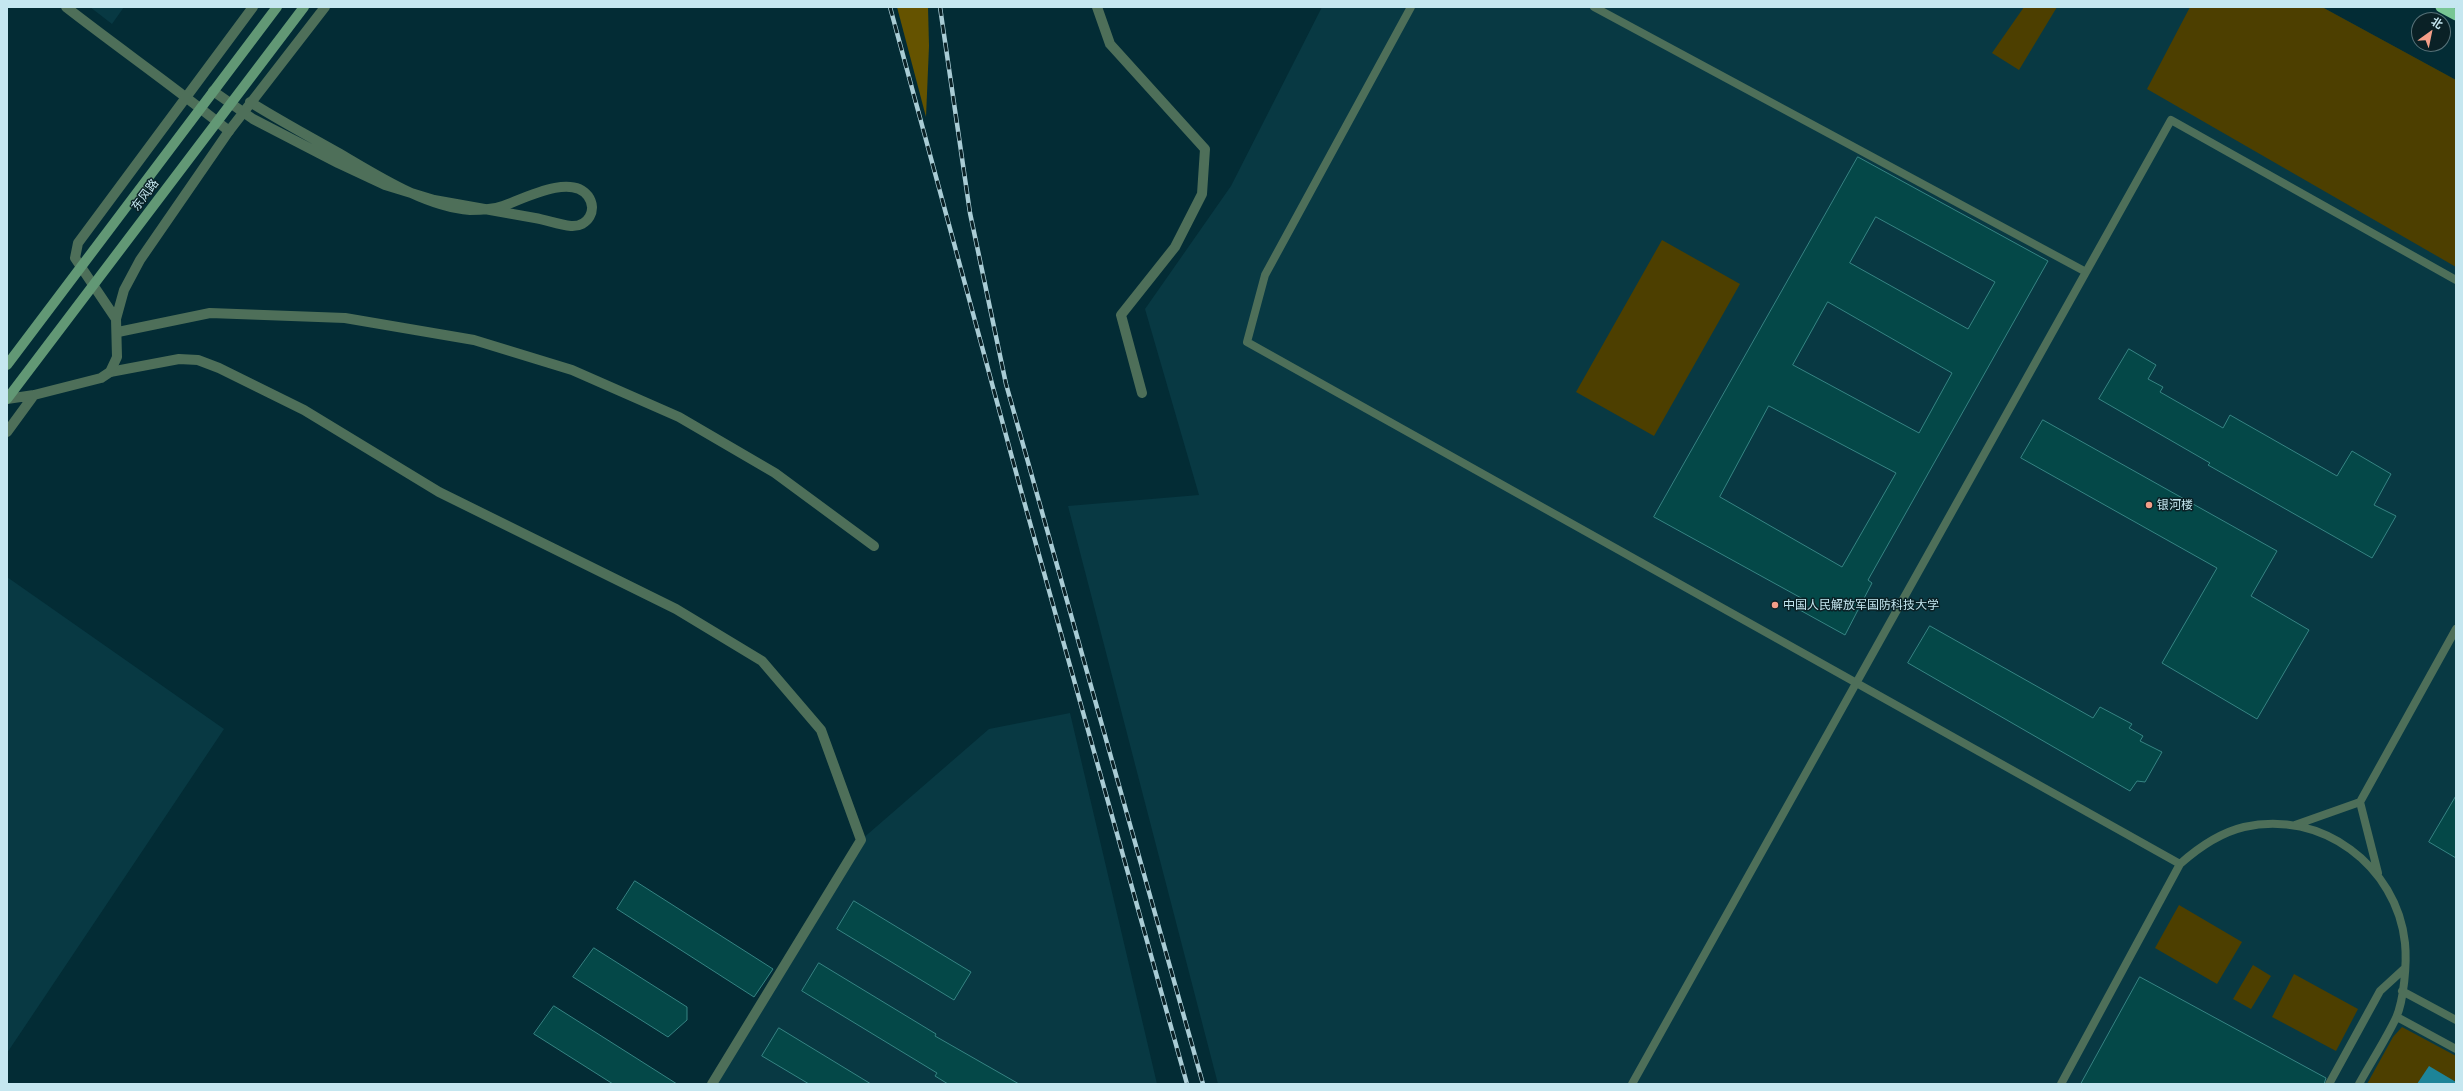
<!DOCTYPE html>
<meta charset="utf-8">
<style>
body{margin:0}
#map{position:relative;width:2463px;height:1091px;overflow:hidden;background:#032c35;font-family:"Exo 2","Noto Sans SC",sans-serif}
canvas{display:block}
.frame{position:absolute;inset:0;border:8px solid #c5e7f0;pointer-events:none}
.north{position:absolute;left:2411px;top:12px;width:40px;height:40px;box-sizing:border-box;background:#0a2126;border:1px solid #557077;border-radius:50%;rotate:33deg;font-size:11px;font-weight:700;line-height:16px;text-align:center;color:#c5e7f0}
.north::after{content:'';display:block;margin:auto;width:14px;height:18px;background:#f49e88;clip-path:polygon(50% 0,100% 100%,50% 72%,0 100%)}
</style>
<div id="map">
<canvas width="2463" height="1091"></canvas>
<div class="frame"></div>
<div class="north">北</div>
</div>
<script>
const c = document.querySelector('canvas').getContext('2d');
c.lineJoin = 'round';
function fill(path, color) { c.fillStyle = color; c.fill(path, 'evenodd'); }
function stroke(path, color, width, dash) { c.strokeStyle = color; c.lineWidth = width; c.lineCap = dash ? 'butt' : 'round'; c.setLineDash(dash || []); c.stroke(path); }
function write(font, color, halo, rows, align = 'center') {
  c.font = font + ' "Exo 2","Noto Sans SC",sans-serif'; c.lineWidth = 3; c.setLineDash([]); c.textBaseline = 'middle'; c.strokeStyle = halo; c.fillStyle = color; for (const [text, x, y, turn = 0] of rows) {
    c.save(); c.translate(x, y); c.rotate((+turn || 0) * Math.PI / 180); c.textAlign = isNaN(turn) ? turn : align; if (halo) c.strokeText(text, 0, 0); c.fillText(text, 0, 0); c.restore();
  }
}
const built = new Path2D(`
 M90 7H124L112 24Z
 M1322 7H2322L2456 80V1084H1218L1068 506 1199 495 1145 309 1231 186Z
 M7 577 224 729 7 1053Z
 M1070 713 1157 1084H712L861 840 989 729Z`);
const green = new Path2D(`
 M2024 7H2057L2019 70 1992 53Z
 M2190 7H2322L2456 80V267L2147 89Z
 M1662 240 1740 284 1654 436 1576 392Z
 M2179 905 2242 942 2217 984 2155 948Z
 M2253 965 2271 976 2251 1009 2233 999Z
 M2294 974 2358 1009 2336 1051 2272 1017Z
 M2402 1027 2456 1056V1084H2367L2393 1037Z`);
const forest = new Path2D(`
 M897 7H928L929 46 926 117Z`);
const water = new Path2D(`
 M2429 1066 2456 1082V1084H2417Z`);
const building = new Path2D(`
 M1858 157 2048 261 1868 580 1872 583 1845 635 1798 609 1803 599 1654 517ZM1876 217 1995 282 1968 329 1850 263ZM1828 302 1952 373 1919 433 1793 365ZM1769 406 1896 473 1842 567 1720 497Z
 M2129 349 2156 365 2148 379 2163 387 2160 392 2223 428 2230 415 2337 476 2352 451 2391 474 2374 505 2396 516 2372 558 2208 465 2210 463 2099 399Z
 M2043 420 2277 551 2251 596 2309 630 2257 719 2162 663 2217 568 2021 458Z
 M1930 626 2093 718 2100 707 2132 724 2129 728 2143 736 2140 741 2162 752 2145 782 2137 781 2130 791 1908 663Z
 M2456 796V858L2429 842Z
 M635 881 773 969 754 997 617 909Z
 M854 901 971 972 954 1000 837 929Z
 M594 948 687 1007V1020L668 1037 573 977Z
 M819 963 936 1034 935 1036 1019 1084H948L935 1076 937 1073 802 991Z
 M2140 977 2326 1078 2324 1084H2081Z
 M554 1006 677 1084H613L534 1034Z
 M779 1028 871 1084H809L762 1056Z`);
const service = new Path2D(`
 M1411 7 1265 275 1247 342 2180 864C2199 847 2219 833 2244 827 2321 809 2397 866 2405 943 2407 963 2404 1000 2396 1018 2385 1041 2371 1062 2359 1084
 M1594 7 2086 272
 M2360 802 2378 873
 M2295 825 2360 802 2456 629
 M2402 991 2456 1020
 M2397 1017 2456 1049
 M1632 1084 2171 120 2456 280
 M2061 1084 2180 864
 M2329 1084 2380 991 2404 969`);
const minor = new Path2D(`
 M66 7C120 49 176 88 229 131
 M1097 7 1110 44 1205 149 1202 194 1175 247 1121 315 1142 393
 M213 91 253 119 338 163 385 185 434 200C467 206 501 212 535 218 547 220 559 225 571 226 588 227 598 210 588 196 571 173 523 199 503 206 494 209 479 210 470 210 425 207 375 174 337 152 308 136 279 120 250 102
 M118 332 210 313 345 318 474 340 572 370 679 417 775 473 874 546
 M110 372 179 359 198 360 219 368 304 410 439 492 676 609 762 661 821 730 861 840 712 1084`);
const tertiary = new Path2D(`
 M116 319 75 258 78 243 253 7
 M7 399 34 395 101 378 110 372 117 357 116 319 124 290 140 260 229 131 325 7
 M7 432 34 395`);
const secondary = new Path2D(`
 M7 365 277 7
 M7 399 304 7`);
const trunk = new Path2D(`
 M2441 7 2456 15`);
const rail = new Path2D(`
 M890 7 1020 487 1187 1084
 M940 7 970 213 1006 384 1203 1084`);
const markers = [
 [2149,505,4,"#f49e88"],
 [1775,605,4,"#f49e88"]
];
const streetNames = [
 ["东风路",145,195,-53]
];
const poiNames = [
 ["银河楼",2157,505],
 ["中国人民解放军国防科技大学",1783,605]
];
fill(built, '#083943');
fill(green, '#4d3f00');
fill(forest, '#655300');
fill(water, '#1d8498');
fill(building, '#044848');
stroke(building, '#368483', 1);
stroke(service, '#4e6f59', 8);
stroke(minor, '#4e6f59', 10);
stroke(tertiary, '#4e6f59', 10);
stroke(secondary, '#629875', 10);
stroke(trunk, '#78c694', 11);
stroke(rail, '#a9ccd5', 4.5);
stroke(rail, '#0a2126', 3, [9]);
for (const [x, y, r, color] of markers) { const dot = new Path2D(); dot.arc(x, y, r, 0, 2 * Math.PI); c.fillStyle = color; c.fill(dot); stroke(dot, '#0a2126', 1.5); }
write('12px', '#c5e7f0', '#0a2126', streetNames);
write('12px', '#c5e7f0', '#0a2126', poiNames, 'left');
</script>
